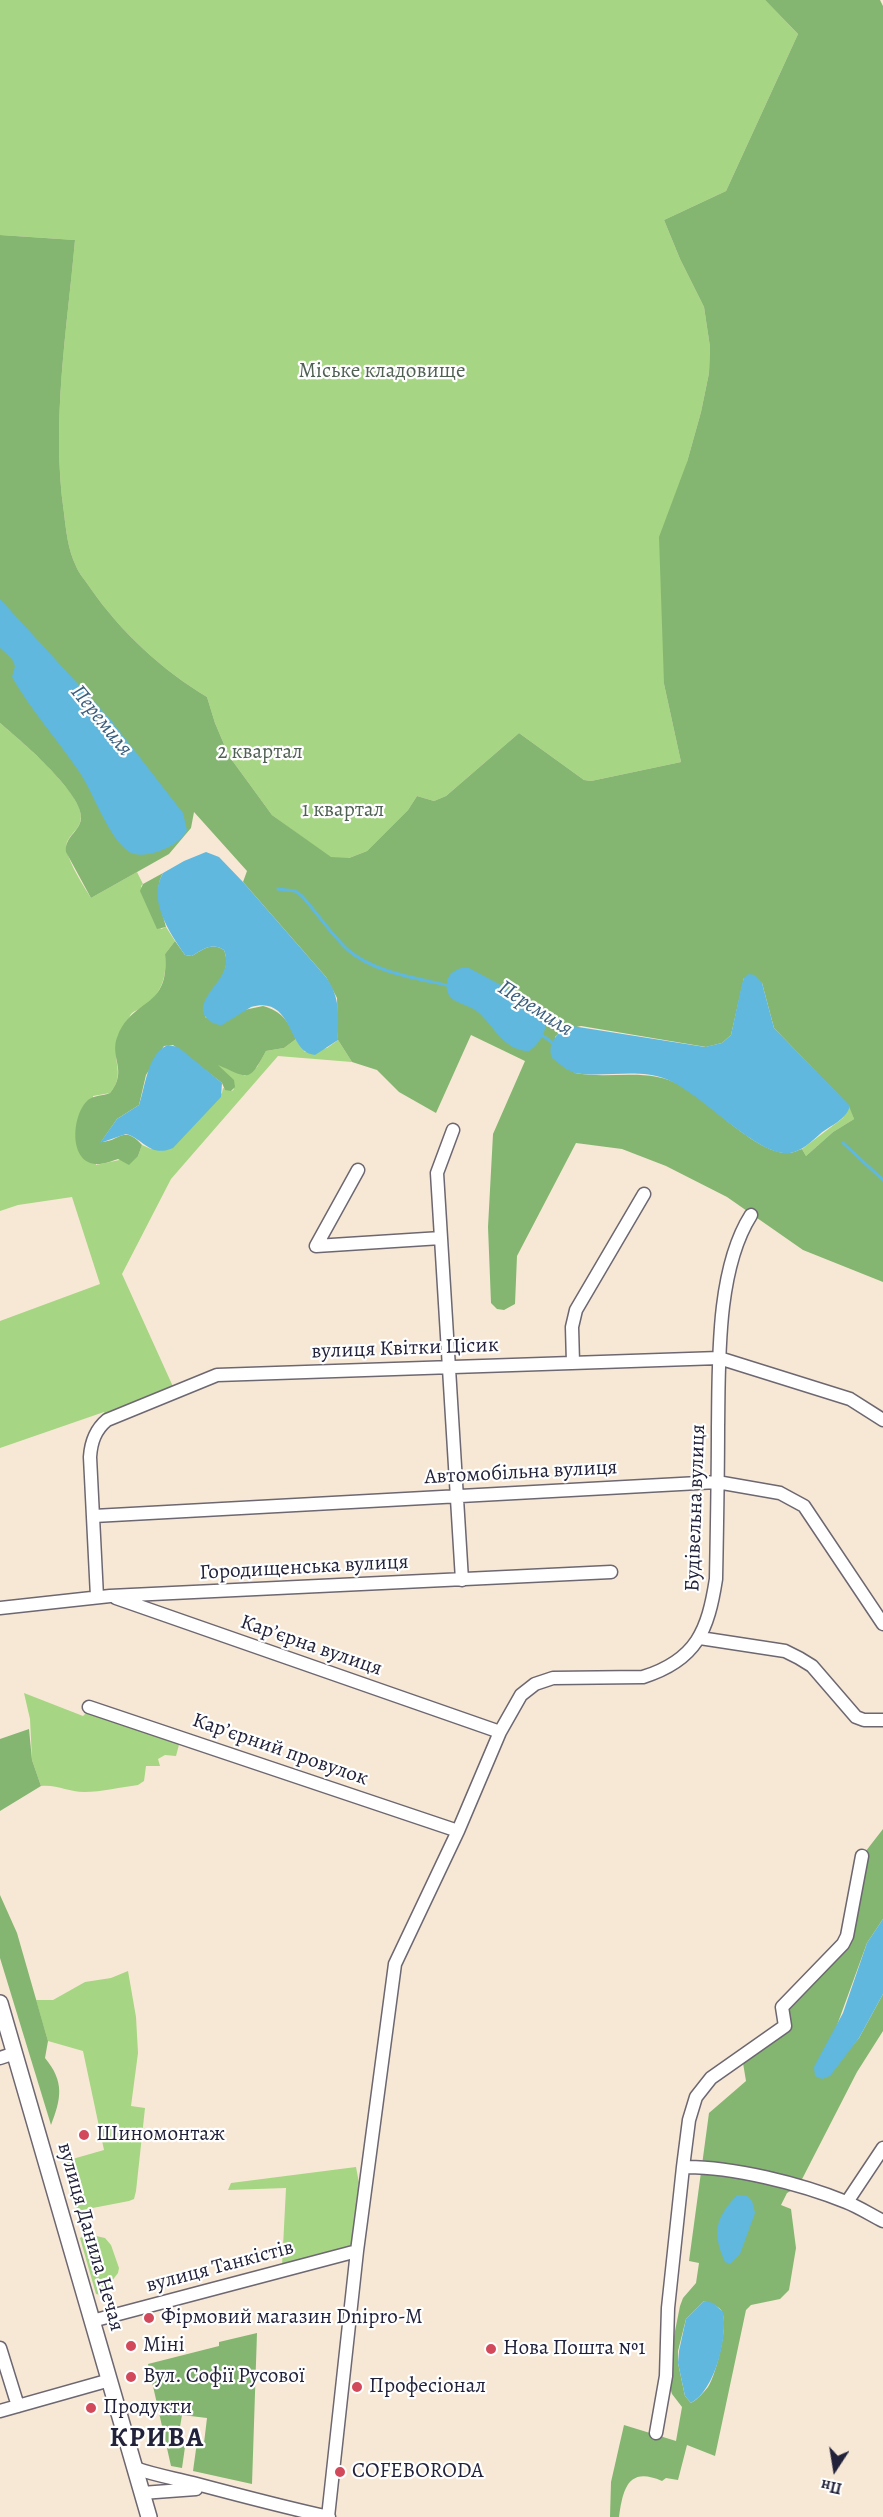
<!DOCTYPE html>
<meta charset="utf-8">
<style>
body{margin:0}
#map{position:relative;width:883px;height:2517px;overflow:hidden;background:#f7e8d5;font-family:Alegreya,serif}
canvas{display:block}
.north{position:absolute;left:805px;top:2439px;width:60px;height:60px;-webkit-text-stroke:4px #fff;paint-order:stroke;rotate:192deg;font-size:16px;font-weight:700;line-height:24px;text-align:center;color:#22223b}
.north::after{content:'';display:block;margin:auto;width:21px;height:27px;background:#22223b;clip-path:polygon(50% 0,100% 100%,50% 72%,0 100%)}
</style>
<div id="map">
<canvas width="883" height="2517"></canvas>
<div class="north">Пн</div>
</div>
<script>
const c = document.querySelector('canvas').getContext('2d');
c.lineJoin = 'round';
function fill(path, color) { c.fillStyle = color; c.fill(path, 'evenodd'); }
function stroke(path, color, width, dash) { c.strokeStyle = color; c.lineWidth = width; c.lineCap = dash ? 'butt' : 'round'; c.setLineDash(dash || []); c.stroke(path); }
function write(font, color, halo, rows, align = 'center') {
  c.font = font + ' Alegreya,serif'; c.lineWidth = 4.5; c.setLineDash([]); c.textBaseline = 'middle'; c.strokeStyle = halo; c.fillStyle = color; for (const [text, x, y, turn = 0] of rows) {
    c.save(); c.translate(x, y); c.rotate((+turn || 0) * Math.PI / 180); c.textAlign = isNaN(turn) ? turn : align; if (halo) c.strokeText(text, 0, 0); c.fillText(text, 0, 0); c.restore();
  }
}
const green = new Path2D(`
 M0 0H765L798 34 726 191 664 220 680 259 704 307 710 347 709 373 701 412 687 462 664 684 681 762 591 781 584 780 519 733 446 796 434 801 417 796 408 810 367 851 349 858H331L272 815 229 756 215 723 207 697C162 670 121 632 91 589 86 581 79 574 76 566 68 550 66 530 64 513 51 423 67 330 75 240L0 235Z
 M0 723C19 739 81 792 81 816 81 828 73 831 68 840 60 851 84 886 91 898L137 872 143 884 141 886 161 929 166 927 175 941 165 954C167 974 163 991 147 1004 143 1008 135 1010 131 1014 128 1019 116 1049 116 1054 117 1071 122 1078 110 1093L93 1096 96 1165 138 1156 142 1145 151 1149 222 1093 223 1088 232 1091 234 1089 215 1063 245 1076 257 1067 266 1051 284 1048 296 1039 305 1052 327 1048 338 1040 352 1062 278 1056 171 1179 122 1274 175 1391 107 1420 104 1412 0 1448V1321L100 1284 72 1197 18 1205 0 1211Z
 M850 1106 854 1119 833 1132 806 1156 802 1149 843 1118Z
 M24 1693 83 1716 88 1711 180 1741 176 1756 165 1755 158 1759 160 1766H146L144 1781 138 1785C121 1787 102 1792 84 1792 69 1792 56 1784 41 1786L32 1760 30 1719Z
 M128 1971 136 2017 138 2053 131 2106 145 2108 136 2191 134 2199 129 2201 77 2211 62 2162 104 2150 83 2051 48 2041 36 2000H53L85 1982 111 1978Z
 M356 2167 359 2183 351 2248 282 2266 286 2188 228 2190 231 2183Z
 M87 2234 105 2238 111 2245 119 2268 118 2273 101 2295 96 2294 80 2238Z`);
const forest = new Path2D(`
 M765 0H880L883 6V1282L803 1250 727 1197 666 1166 622 1149 576 1143 517 1256 515 1304 504 1310 497 1309 491 1303 488 1227 493 1134 525 1061 471 1035 436 1113 399 1092 377 1070 352 1062 338 1040 337 998 326 977 243 882 247 871 194 812 191 828 169 854 91 898 66 852C64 836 82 831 81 816 80 791 19 739 0 723V235L75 240C67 330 51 423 64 513 66 530 68 550 76 566 79 574 86 581 91 589 121 632 162 670 207 697L215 723 229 756 272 815 331 857 349 858 367 851 408 810 417 796 434 801 446 796 519 733 584 780 591 781 681 762 664 684 659 537 687 462 701 412 709 373 710 347 704 307 680 259 664 220 726 191 798 34ZM744 978 762 983 774 1028 849 1106 854 1119 833 1132 806 1156 802 1149C798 1150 793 1153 789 1153 758 1155 710 1103 684 1087 649 1066 612 1080 575 1073L555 1037 563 1030 581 1026 706 1047 722 1043 731 1035Z
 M163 873C153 890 162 910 166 927L157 929 140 891 143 884Z
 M175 941 185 955 192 956C203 949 212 942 224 950 236 981 197 990 206 1018L263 1006C282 1011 289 1022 296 1039L284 1048 266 1051C248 1084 249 1078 218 1065L234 1080 235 1087 231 1091 225 1090 222 1083 173 1045 164 1046 146 1075 139 1105 117 1119 101 1142C120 1142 123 1124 142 1145L138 1156 129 1165 118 1159C112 1161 102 1165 95 1164 68 1161 72 1114 88 1100 94 1095 103 1096 110 1093 129 1070 108 1057 118 1035 134 997 170 1009 165 954Z
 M29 1729 32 1760 41 1786 0 1811V1739Z
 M883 1829V1919L867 1943 836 2028 845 2054 859 2038 883 1994V2031L857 2072 798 2187 787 2193 781 2205 791 2209 796 2248 789 2290 780 2299 751 2305 746 2310 715 2456 687 2445 678 2480 666 2478 662 2481C628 2466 623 2489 619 2517H610L611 2482 624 2425 676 2441 682 2407 672 2394 666 2376 680 2306 683 2298 696 2283 699 2263 689 2261 709 2113 746 2081 742 2057 785 2026 782 2007 838 1950 862 1856ZM704 2301C710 2304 717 2305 721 2310 730 2322 716 2375 708 2387 703 2393 698 2399 691 2403L685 2396 678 2363V2351L686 2319Z
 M0 1895 17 1933 48 2041 45 2058C65 2082 61 2099 51 2125L0 1958Z
 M257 2333 252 2484 193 2471 197 2442 204 2443 207 2418 182 2415 178 2439 186 2440 182 2468 171 2466 148 2364 219 2346V2342Z`);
const water = new Path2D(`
 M0 599 110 719 183 813 187 830C181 846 143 862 128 851 108 837 93 791 78 770 56 738 31 710 12 677L15 666 12 659 0 648Z
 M206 852 219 857 243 882 326 977C341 999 338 1015 338 1040L315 1055C312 1054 309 1054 306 1052 288 1040 289 996 251 1007L222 1025C211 1025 199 1015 204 1003 211 985 233 973 224 950 212 942 203 949 192 956L185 955C170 933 147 900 163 873L184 861Z
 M462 968H469L542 1007C551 1023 543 1042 529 1051 504 1051 494 1026 478 1012 466 1002 444 1004 447 983 448 974 454 970 462 968Z
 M749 974 755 975 762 983 774 1028 850 1106C846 1120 831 1125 820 1134 811 1142 802 1151 790 1153 758 1158 699 1091 666 1079 637 1068 604 1078 575 1073L566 1069 552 1058C546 1042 559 1031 572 1026L705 1047 722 1043 731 1035 742 984 744 978Z
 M168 1045 178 1047 222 1083 221 1097 173 1148C150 1158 144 1139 126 1134L100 1143 117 1119 139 1105C145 1088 148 1052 168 1045Z
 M883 1919V1994L859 2038 830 2076 822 2079 815 2076 814 2067 843 2013 867 1943Z
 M737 2195 747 2196 752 2201 755 2213 740 2254 730 2264 725 2262C712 2232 715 2219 737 2195Z
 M704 2301 713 2303 723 2312C728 2337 715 2390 691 2403L685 2396 678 2363 679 2351 686 2319Z`);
const stream = new Path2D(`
 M278 889 295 891 302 896C317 913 331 934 348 950 375 973 417 978 450 986
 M539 1033 553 1043
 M843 1143 883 1180`);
const minor = new Path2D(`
 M453 1130 437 1173 462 1580
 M358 1170 316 1246 441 1238
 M573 1363 572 1327 576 1310 644 1194
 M94 1516 717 1482 780 1493 804 1506 883 1624
 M97 1597 90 1457C91 1442 95 1430 107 1420L217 1375 719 1358 850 1399 883 1420
 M116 1598 500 1732
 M0 1608 110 1596 611 1572
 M700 1638 785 1651 799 1658 812 1666 856 1717 864 1720H883
 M89 1707 458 1831
 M0 2058 15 2053
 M683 2167C731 2166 802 2184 846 2202 859 2207 871 2215 883 2221
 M847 2202 883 2148
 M92 2321 357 2251
 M0 2348 18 2406
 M0 2411 110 2380
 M656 2433 666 2376 668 2308 683 2167 689 2120 696 2097 711 2078 785 2026 782 2007 843 1944 847 1936 862 1856
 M135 2468C154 2475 173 2478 193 2483 238 2495 283 2507 329 2517
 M142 2493 196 2489
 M328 2517 357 2251 395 1964 458 1831 500 1732 521 1695 535 1684 553 1678 643 1677C697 1660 708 1630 716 1579 717 1528 718 1477 718 1427 719 1363 716 1270 751 1215`);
const major = new Path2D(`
 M0 2003 149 2517`);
const markers = [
 [84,2135,6,"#d1495b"],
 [149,2318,6,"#d1495b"],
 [131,2346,6,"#d1495b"],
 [491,2349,6,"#d1495b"],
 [131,2377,6,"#d1495b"],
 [357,2387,6,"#d1495b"],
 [91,2408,6,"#d1495b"],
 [340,2472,6,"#d1495b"]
];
const parkNames = [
 ["Міське кладовище",382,372],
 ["2 квартал",260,753],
 ["1 квартал",343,811]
];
const streetNames = [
 ["вулиця Квітки Цісик",405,1349,-2],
 ["Автомобільна вулиця",521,1473,-3],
 ["Будівельна вулиця",696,1508,-88],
 ["Городищенська вулиця",304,1568,-3],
 ["Карʼєрна вулиця",311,1646,19],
 ["Карʼєрний провулок",280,1750,19],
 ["вулиця Данила Нечая",90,2237,74],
 ["вулиця Танкістів",220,2267,-15]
];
const poiNames = [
 ["Шиномонтаж",96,2135],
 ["Фірмовий магазин Dnipro-M",161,2318],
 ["Міні",143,2346],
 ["Нова Пошта №1",503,2349],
 ["Вул. Софії Русової",143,2377],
 ["Професіонал",369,2387],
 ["Продукти",103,2408],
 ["COFEBORODA",352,2472]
];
const waterNames = [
 ["Перемиля",101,721,51],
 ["Перемиля",535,1009,33]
];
const districtNames = [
 ["КРИВА",157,2439]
];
fill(green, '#a6d583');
fill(forest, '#84b671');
fill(water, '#60b8de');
stroke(stream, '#60b8de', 3);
stroke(minor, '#6d6771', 15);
stroke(major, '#6d6771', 18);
stroke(minor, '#fff', 12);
stroke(major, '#fff', 15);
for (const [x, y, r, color] of markers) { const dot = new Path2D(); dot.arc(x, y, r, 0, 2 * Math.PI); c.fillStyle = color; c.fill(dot); stroke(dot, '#fff', 2); }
write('21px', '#506154', '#fff', parkNames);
write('21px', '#22223b', '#fff', streetNames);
write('21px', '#22223b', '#fff', poiNames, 'left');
write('italic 22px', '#3b5e7c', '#fff', waterNames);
c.letterSpacing = '1.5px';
write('bold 27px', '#22223b', '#fff', districtNames);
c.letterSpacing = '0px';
</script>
